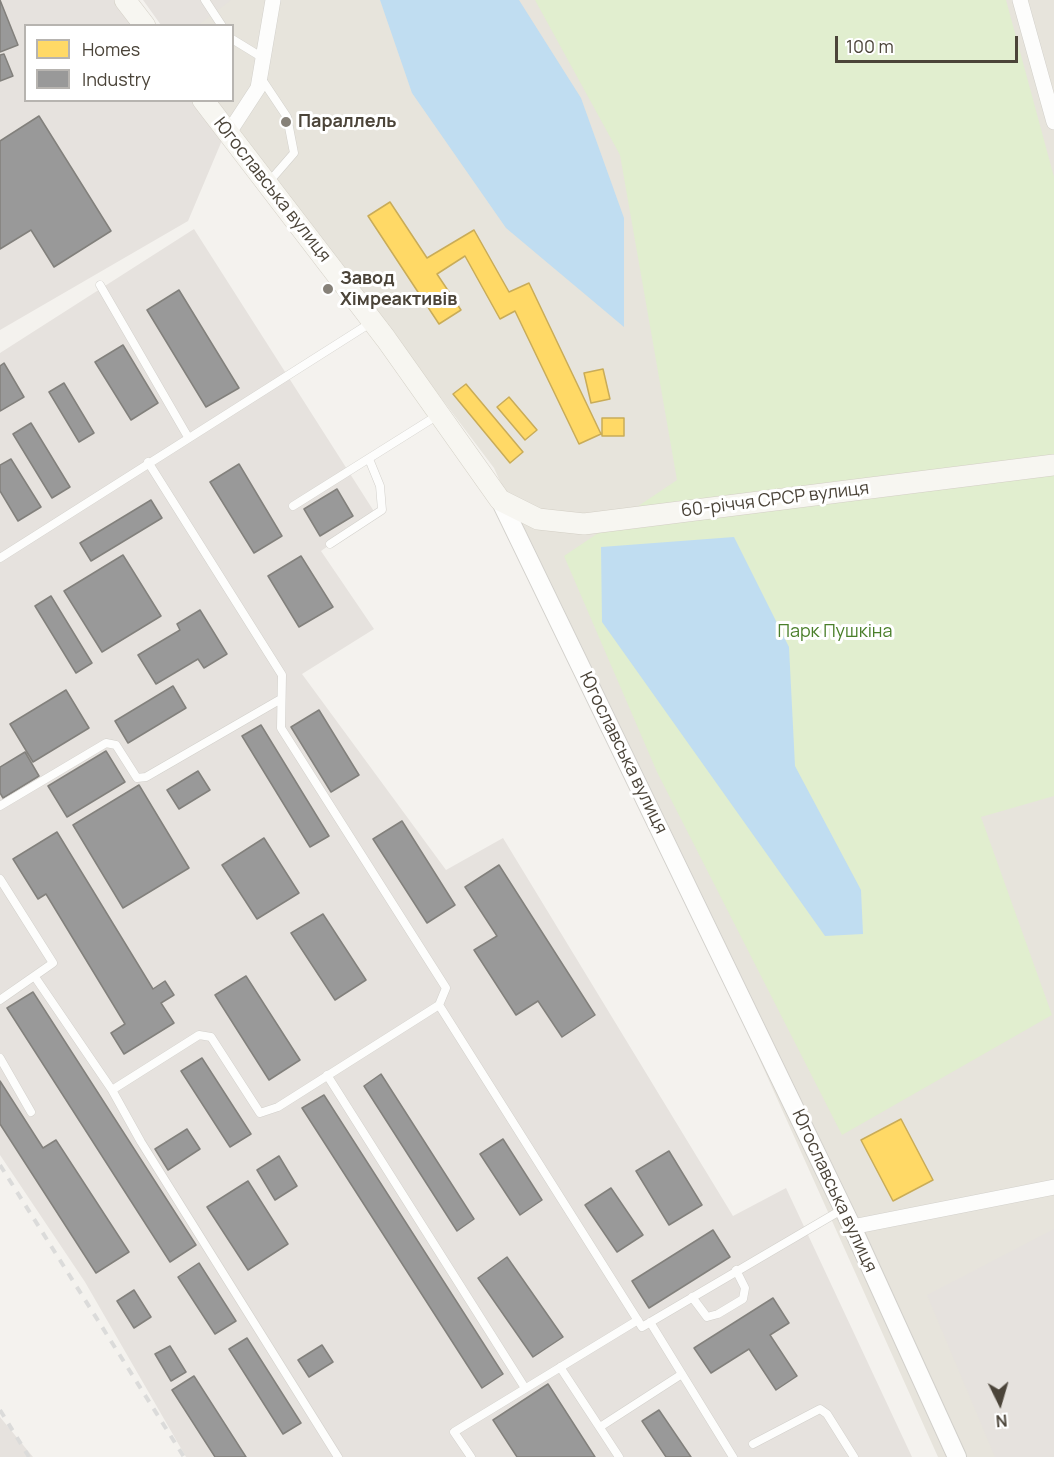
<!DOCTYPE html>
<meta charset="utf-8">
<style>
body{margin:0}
#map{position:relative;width:1054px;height:1457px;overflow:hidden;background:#f4f2ee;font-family:Manrope,sans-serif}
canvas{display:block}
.legend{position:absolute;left:24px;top:24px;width:210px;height:78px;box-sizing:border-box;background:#fff;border:2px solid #b7b4b0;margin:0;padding:8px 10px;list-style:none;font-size:18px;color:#4b4439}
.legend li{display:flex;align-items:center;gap:12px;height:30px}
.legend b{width:30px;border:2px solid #b7b4b0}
.north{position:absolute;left:970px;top:1373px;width:60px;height:60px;-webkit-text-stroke:4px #fff;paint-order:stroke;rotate:175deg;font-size:16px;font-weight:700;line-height:24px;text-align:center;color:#4b4439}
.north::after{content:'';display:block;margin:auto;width:21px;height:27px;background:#4b4439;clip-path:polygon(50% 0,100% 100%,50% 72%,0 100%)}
.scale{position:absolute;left:835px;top:36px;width:183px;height:27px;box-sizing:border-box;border:3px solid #4b4439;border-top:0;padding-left:8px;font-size:18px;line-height:21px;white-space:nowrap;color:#4b4439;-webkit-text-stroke:4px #fff;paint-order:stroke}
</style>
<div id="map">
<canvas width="1054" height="1457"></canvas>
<ul class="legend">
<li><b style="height:16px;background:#ffd966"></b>Homes</li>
<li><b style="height:16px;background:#999"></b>Industry</li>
</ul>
<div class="north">N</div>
<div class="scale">100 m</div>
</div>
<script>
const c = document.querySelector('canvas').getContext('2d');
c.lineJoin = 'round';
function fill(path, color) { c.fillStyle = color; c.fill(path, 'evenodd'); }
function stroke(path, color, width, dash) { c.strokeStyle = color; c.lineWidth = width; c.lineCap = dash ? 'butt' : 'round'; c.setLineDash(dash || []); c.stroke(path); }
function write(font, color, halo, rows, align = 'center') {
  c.font = font + ' Manrope,sans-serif'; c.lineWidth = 6; c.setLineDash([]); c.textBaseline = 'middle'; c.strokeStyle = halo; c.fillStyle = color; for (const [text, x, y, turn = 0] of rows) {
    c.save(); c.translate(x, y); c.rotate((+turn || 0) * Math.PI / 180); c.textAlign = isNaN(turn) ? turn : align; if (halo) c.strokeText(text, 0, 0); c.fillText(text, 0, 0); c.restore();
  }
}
const residential = new Path2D(`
 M222 0H1054V1457H938L494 468 217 101 232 100V26H193Z`);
const industrial = new Path2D(`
 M0 0H117L136 25 26 26V100L195 101 223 138 188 221 0 330Z
 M143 0H231L197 26 161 25Z
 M194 229 375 513 321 551 374 629 302 674 446 870 503 838 733 1216 786 1188 912 1457H186L85 1282 0 1155V353Z
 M1054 1229V1457H995L927 1295Z
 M0 1417 33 1457H0Z`);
const green = new Path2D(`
 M535 0H1006L1054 177V796L981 817 1052 1015 842 1135 657 772 564 556 677 480 620 155Z`);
const water = new Path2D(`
 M380 0H519L581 98 624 218V327L506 228 412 93Z
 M734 537 789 647 795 766 861 890 863 934 825 936 602 622 601 547Z`);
const homes = new Path2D(`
 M390 202 427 258 474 230 509 292 529 283 601 434 579 444 515 311 500 319 465 256 437 274 461 310 439 324 368 216Z
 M603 369 610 399 591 403 584 373Z
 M466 384 523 452 510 463 453 394Z
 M509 397 537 430 525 440 497 407Z
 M602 418H624V436H602Z
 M901 1119 933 1180 893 1201 861 1140Z`);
const industry = new Path2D(`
 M0 0 18 45 0 52Z
 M4 54 13 76 0 81V55Z
 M39 116 111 231 54 267 31 230 0 249V141Z
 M179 290 239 388 206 407 147 310Z
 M123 345 158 403 131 420 95 362Z
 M4 363 24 397 0 411V366Z
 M64 383 94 433 79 442 49 392Z
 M31 423 70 487 52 498 13 434Z
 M11 459 41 507 18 521 0 491V465Z
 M239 464 282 536 254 553 210 482Z
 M337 489 353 516 320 536 304 509Z
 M151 500 162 518 91 561 80 543Z
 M123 555 161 616 102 652 64 591Z
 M301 556 333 607 299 627 268 576Z
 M51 596 92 663 76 673 35 606Z
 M200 610 227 654 204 668 198 659 156 684 138 655 180 630 177 624Z
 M173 686 186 708 128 743 115 721Z
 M66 690 89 728 33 762 10 724Z
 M319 710 359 775 331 792 291 727Z
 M261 725 329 836 310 847 242 736Z
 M106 751 125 782 67 817 48 786Z
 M25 752 39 776 3 798 0 793V767Z
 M198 771 210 790 179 809 167 790Z
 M139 785 189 868 123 908 73 825Z
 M402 821 455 905 427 923 373 839Z
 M57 832 153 989 165 981 174 995 161 1003 174 1023 124 1054 111 1033 125 1024 46 894 38 899 13 859Z
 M264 838 299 893 257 919 222 865Z
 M499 865 595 1015 562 1037 538 1001 516 1015 474 950 497 936 465 887Z
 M323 914 366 980 335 1000 291 933Z
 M246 976 300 1060 269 1080 215 995Z
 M33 992 196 1245 170 1262 7 1008Z
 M202 1058 251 1134 230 1147 181 1071Z
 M381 1074 474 1219 457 1231 364 1086Z
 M0 1081 43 1148 56 1140 129 1252 96 1273 0 1124Z
 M324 1095 503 1374 482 1388 302 1108Z
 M187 1129 200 1149 168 1170 155 1149Z
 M503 1139 542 1200 520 1215 480 1154Z
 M669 1151 702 1205 669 1225 636 1171Z
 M279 1156 297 1186 275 1200 257 1170Z
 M248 1181 288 1244 248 1270 207 1207Z
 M611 1188 643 1235 617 1252 585 1205Z
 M713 1230 730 1257 649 1308 632 1281Z
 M507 1257 563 1337 533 1357 478 1278Z
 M199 1263 236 1321 215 1334 178 1277Z
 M134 1290 151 1317 134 1328 117 1301Z
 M773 1298 789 1323 770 1335 797 1376 776 1390 749 1349 711 1373 694 1348Z
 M247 1338 301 1423 283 1434 229 1349Z
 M322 1345 333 1362 309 1377 298 1360Z
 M170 1346 186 1372 171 1381 155 1354Z
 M194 1376 246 1457H215L172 1390Z
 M548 1384 595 1457H517L493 1420Z
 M659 1410 691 1457H666L642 1421Z`);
const service = new Path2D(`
 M205 0 222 26
 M232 39 263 58
 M261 78 287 117 294 153 268 183
 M100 285 188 437
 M293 506 438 415
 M330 544 382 510 380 486 369 459
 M0 558 372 322
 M0 806 106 743 116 745 137 778 146 777 281 699
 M0 879 53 963 0 1000
 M35 977 112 1090 141 1142 338 1457
 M439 1005 642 1327 843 1209
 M0 1058 31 1112
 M327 1075 525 1388
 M112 1090 199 1035 211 1037 260 1113 278 1107 439 1005 446 988 281 728 282 675 148 462
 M692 1297 707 1317 718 1314 743 1299 745 1288 736 1270
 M650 1322 733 1457
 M560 1367 619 1457
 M600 1427 682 1374
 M753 1444 820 1409 827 1414 854 1457
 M471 1457 454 1432 638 1320`);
const minor = new Path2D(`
 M1020 0 1054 122
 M228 134 258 88 273 0
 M852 1227 1054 1187`);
const tertiary = new Path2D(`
 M500 500 852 1227 957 1457`);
const secondary = new Path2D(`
 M125 0 145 26
 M203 100 386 339 500 500 538 519 584 524 1054 465`);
const rail = new Path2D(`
 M0 1165 184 1457
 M0 1410 29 1457`);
const markers = [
 [286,122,6,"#868178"],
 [328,289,6,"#868178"]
];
const poiNames = [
 ["Параллель",298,122],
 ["Завод",340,279],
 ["Хімреактивів",340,300]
];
const streetNames = [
 ["Югославська вулиця",272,190,52],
 ["60-річчя СРСР вулиця",775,500,-7],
 ["Югославська вулиця",623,753,64],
 ["Югославська вулиця",834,1191,65]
];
const parkNames = [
 ["Парк Пушкіна",835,632]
];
fill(residential, '#e7e4dc');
fill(industrial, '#e6e2de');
fill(green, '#e1eecf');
fill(water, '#c0ddf1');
fill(homes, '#ffd966');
stroke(homes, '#c9ac58', 1.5);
fill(industry, '#999');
stroke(industry, '#82807c', 1.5);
stroke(service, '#d2d0cb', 9);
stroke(minor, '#d2d0cb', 16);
stroke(tertiary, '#d2d0cb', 20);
stroke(secondary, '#d3cfc5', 22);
stroke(service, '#fdfdfc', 8);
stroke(minor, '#fdfdfc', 15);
stroke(tertiary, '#fdfdfc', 18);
stroke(secondary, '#f7f6f1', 21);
stroke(rail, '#dbdbda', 4, [8, 8]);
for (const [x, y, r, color] of markers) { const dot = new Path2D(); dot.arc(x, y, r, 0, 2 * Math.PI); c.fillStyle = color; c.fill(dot); stroke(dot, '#fff', 2); }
write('bold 18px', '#4b4439', '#fff', poiNames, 'left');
write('18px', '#4b4439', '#fff', streetNames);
write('18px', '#4a7f2a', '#fff', parkNames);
</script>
